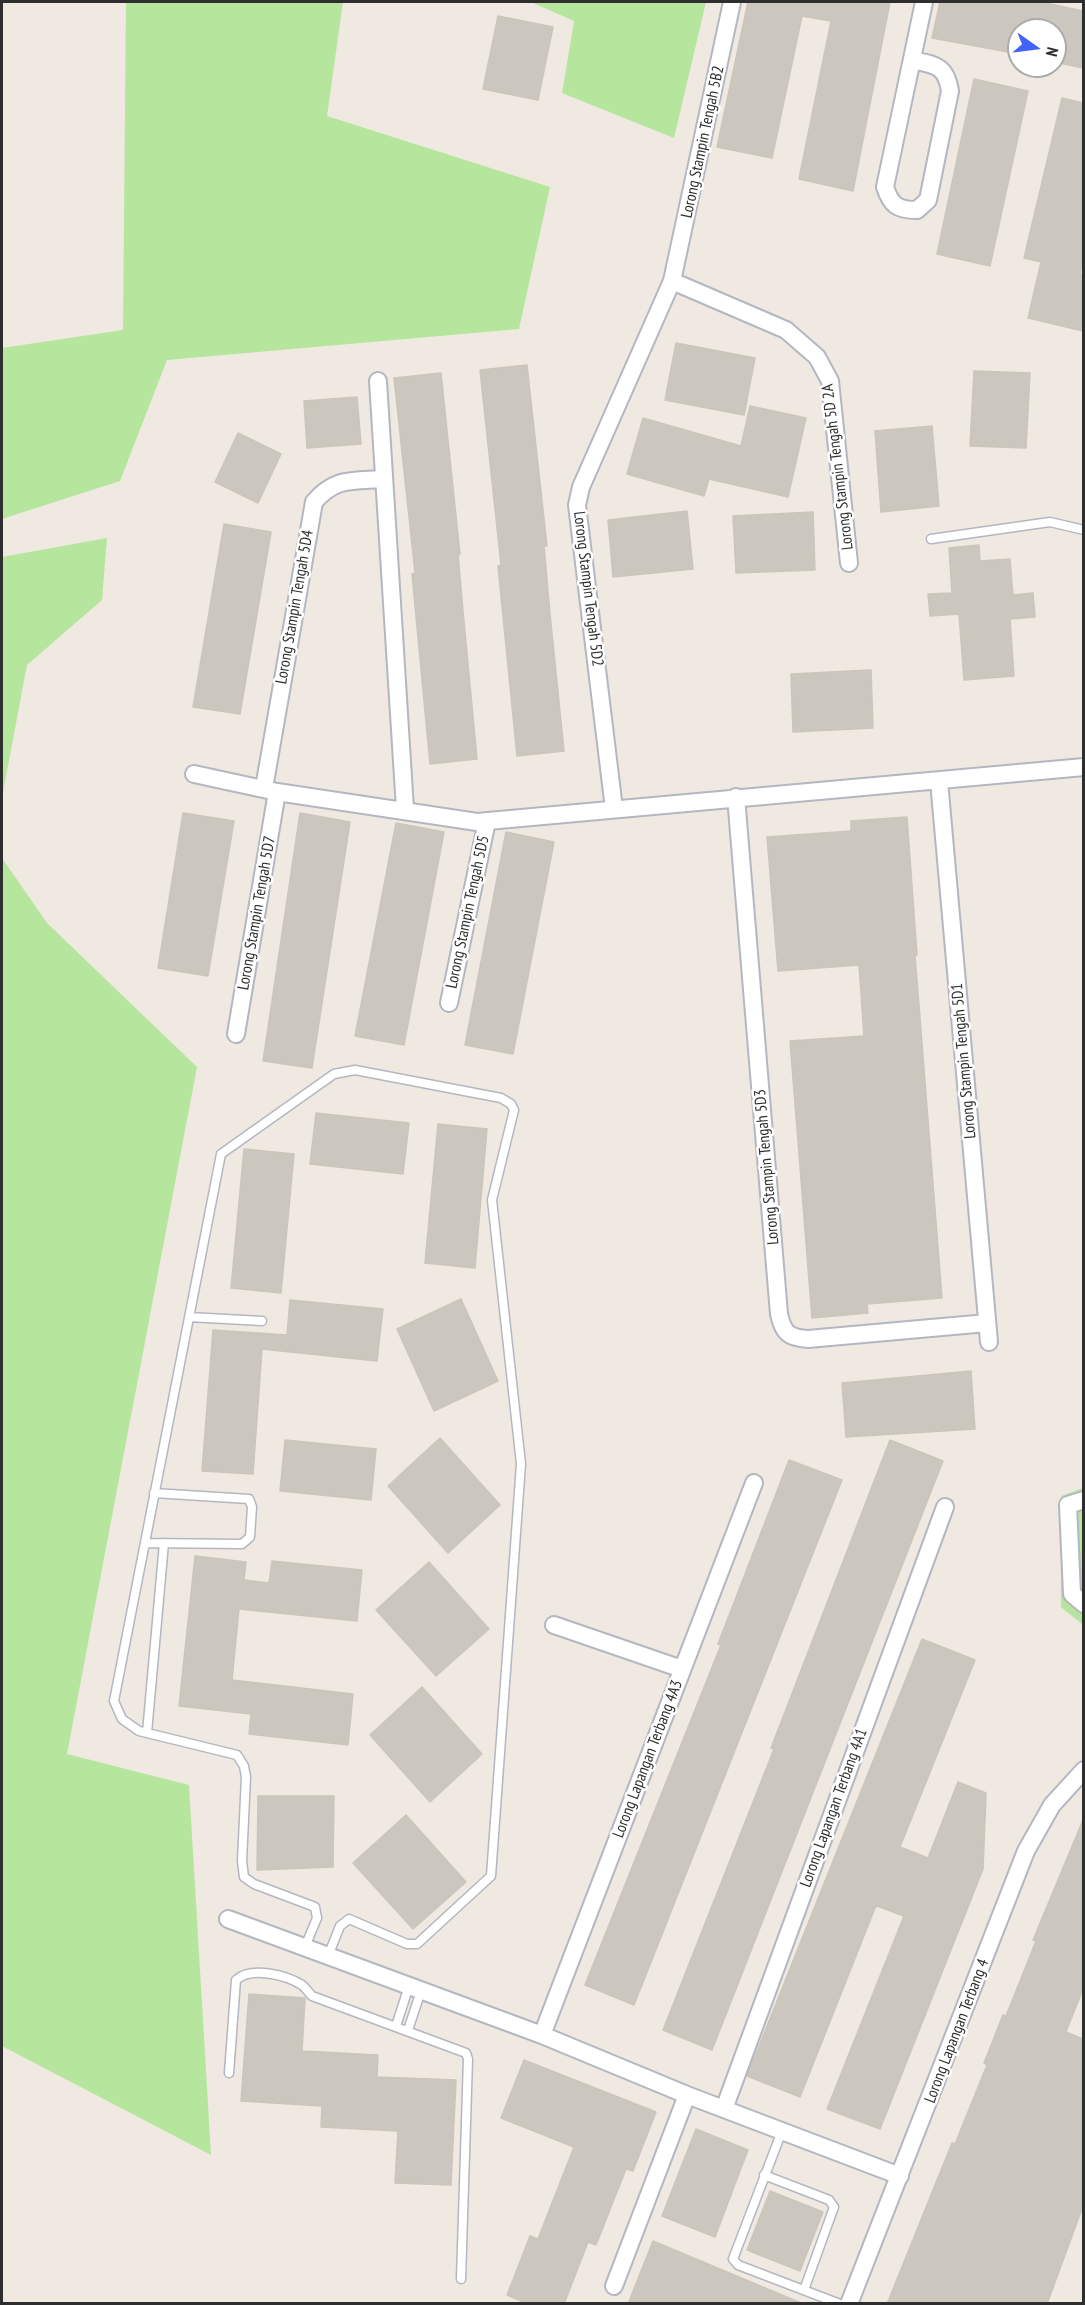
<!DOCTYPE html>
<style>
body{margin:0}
#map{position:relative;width:1085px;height:2305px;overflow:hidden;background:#efe9e1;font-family:"PT Sans Narrow",sans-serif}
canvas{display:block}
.frame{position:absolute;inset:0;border:3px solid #2e2e2e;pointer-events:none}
.north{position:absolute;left:1007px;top:18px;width:60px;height:60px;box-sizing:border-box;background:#fff;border:2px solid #ababab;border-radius:50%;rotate:104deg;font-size:16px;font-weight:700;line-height:24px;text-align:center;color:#2e2e2e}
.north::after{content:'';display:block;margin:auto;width:21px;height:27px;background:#4264fb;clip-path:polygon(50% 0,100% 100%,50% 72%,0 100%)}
</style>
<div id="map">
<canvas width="1085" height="2305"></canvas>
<div class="frame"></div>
<div class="north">N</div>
</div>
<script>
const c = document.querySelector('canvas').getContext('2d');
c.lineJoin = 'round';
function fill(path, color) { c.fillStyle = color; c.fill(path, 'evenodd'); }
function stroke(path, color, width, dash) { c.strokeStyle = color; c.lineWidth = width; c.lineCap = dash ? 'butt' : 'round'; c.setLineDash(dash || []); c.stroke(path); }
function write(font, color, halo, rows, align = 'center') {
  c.font = font + ' "PT Sans Narrow",sans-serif'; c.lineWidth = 5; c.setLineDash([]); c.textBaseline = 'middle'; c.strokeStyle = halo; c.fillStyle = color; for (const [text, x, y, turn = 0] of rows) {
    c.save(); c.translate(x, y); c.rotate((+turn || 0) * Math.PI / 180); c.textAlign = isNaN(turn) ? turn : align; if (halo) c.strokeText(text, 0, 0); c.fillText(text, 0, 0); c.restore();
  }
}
const green = new Path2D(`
 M126 2H343L327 116 550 187 519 329 167 360 120 481 2 519V348L123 330Z
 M531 2H706L674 138 562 93 574 21Z
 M107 538 102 600 27 665 2 797V557Z
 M2 858 47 923 197 1067 67 1754 189 1785 211 2155 2 2046Z
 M1083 1488V1625L1061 1607V1496Z`);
const building = new Path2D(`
 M748 2H890L853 191 799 179 831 21 802 16 772 158 717 147Z
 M940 2H1041L1083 11V68L1055 62V30H1019V54L932 38Z
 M498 16 553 27 538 100 483 89Z
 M974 79 1028 91 990 266 937 254Z
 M1062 98 1083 103V258L1080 274 1083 275V331L1028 318 1041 262 1024 258Z
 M676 343 755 358 744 415 665 400Z
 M527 365 547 546H544L550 614 564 751 517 756 498 566 501 565 480 370Z
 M974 371 1030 373 1026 448 970 446Z
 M441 373 460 554H458L464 622 477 759 430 764 412 574 415 573 394 378Z
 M357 397 361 444 307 448 304 401Z
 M750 406 806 418 788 497 709 479 704 496 627 474 643 418 741 446Z
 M932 426 939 506 881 512 875 431Z
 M238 433 281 454 258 503 215 482Z
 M687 511 693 569 613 577 608 520Z
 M813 512 815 570 736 573 733 516Z
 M224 524 271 532 240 714 193 707Z
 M979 545 980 561 1010 559 1013 595 1033 593 1035 617 1010 619 1014 676 964 680 959 614 930 616 928 594 952 593 949 548Z
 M871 670 873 728 793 732 791 674Z
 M183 813 234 821 208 976 158 968Z
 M300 813 350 822 312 1068 263 1061Z
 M907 817 917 955H915L942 1298 867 1304 868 1313 812 1318 790 1041 864 1036 859 965 778 971 767 837 851 831V821Z
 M396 823 444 832 404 1045 355 1036Z
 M506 832 554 842 513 1054 465 1045Z
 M316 1113 409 1123 403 1174 310 1164Z
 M438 1124 487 1129 475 1268 425 1263Z
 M244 1149 294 1154 281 1293 231 1288Z
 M461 1299 498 1381 434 1411 397 1329Z
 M290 1300 383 1309 377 1361 262 1349 253 1474 202 1471 213 1330 287 1335Z
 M971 1371 975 1429 846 1437 842 1383Z
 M440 1438 500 1505 448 1553 388 1486Z
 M285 1440 376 1449 371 1500 280 1491Z
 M890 1440 943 1461 712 2050 663 2030 774 1749 771 1748Z
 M789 1460 842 1480 634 2005 585 1985 721 1645 718 1644Z
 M195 1556 246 1562 244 1580 269 1583 272 1561 362 1570 357 1621 239 1609 232 1680 353 1694 348 1745 249 1734 251 1714 179 1706Z
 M429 1562 489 1629 436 1676 376 1610Z
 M922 1639 975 1660 900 1847 928 1858 958 1782 986 1793 983 1869 880 2129 827 2109 904 1916 877 1906 875 1908 800 2097 747 2076Z
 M422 1687 482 1754 430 1802 370 1735Z
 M258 1796H334L333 1867 257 1870Z
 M406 1815 466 1882 413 1929 353 1863Z
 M1083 1820V1989L1066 2032 1083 2039V2206L1047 2304H887L952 2143 955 2144 987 2065 984 2063 1003 2015 1006 2016 1036 1941 1033 1940Z
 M249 1994 305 1998 302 2051 378 2055 377 2077 456 2080 451 2185 395 2183 398 2131 321 2127 322 2106 241 2101Z
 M524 2060 656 2112 633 2171 626 2169 596 2245 588 2242 564 2304H528L507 2295 530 2236 538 2239 574 2147 501 2118Z
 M696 2129 748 2150 715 2237 662 2216Z
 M770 2191 823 2212 800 2271 747 2250Z
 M653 2241 801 2303V2304H628Z`);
const service = new Path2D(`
 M931 539 1050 522 1084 530
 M189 1317 262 1321
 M145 1543 242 1544 250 1537 252 1507 249 1499 154 1493
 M147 1733 164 1543
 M305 1947 317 1918 315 1907 254 1884 244 1877 242 1861 246 1777 244 1766 237 1755 139 1731 122 1719 114 1701 221 1154 334 1074 355 1070 501 1098 511 1104 514 1110 492 1200 521 1464 491 1876 417 1944H407L349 1919 340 1926 328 1956
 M396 2026 409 1986
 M408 2030 421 1991
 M229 2073 236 1980C251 1966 286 1975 302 1985 306 1988 308 1992 312 1996L466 2053 468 2059 461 2279
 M782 2131 733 2259 738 2265 840 2304
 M764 2175 829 2200 834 2207 804 2290`);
const minor = new Path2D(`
 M912 60C935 65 946 65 950 91L928 200 917 210C897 210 891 205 885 187L924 2
 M672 281 786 330 817 357 830 381 849 563
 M378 381 405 809
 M194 774 277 792 477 822 1084 767
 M939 781 989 1342
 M264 788 314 502C335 477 353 481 383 479
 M736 797 779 1314C783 1332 788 1338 808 1339L987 1323
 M614 809 577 505 581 487 672 281 732 2
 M449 1003 487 821
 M236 1034 277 792
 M1084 1500 1068 1505 1072 1594 1084 1604
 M554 1625 682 1669
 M228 1919 542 2035 687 2095 900 2176
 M542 2035 754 1483
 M724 2109 945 1507
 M614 2286 687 2095
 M849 2304 1026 1851 1052 1805 1084 1770`);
const streetNames = [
 ["Lorong Stampin Tengah 5B2",703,142,-78],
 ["Lorong Stampin Tengah 5D 2A",838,467,-97],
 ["Lorong Stampin Tengah 5D2",588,589,83],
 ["Lorong Stampin Tengah 5D4",295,607,-80],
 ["Lorong Stampin Tengah 5D5",468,912,-78],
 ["Lorong Stampin Tengah 5D7",257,913,-80],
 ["Lorong Stampin Tengah 5D1",964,1061,-95],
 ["Lorong Stampin Tengah 5D3",767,1167,-95],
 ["Lorong Lapangan Terbang 4A3",648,1759,-69],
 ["Lorong Lapangan Terbang 4A1",834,1808,-70],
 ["Lorong Lapangan Terbang 4",957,2031,-69]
];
fill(green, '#b6e59e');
fill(building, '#cbc7bf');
stroke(building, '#cbc5ba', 1.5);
stroke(service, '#b4b7c1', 11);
stroke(minor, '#b4b7c1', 20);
stroke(service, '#fff', 8);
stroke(minor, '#fff', 16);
write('16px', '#2e2e2e', '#fff', streetNames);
</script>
